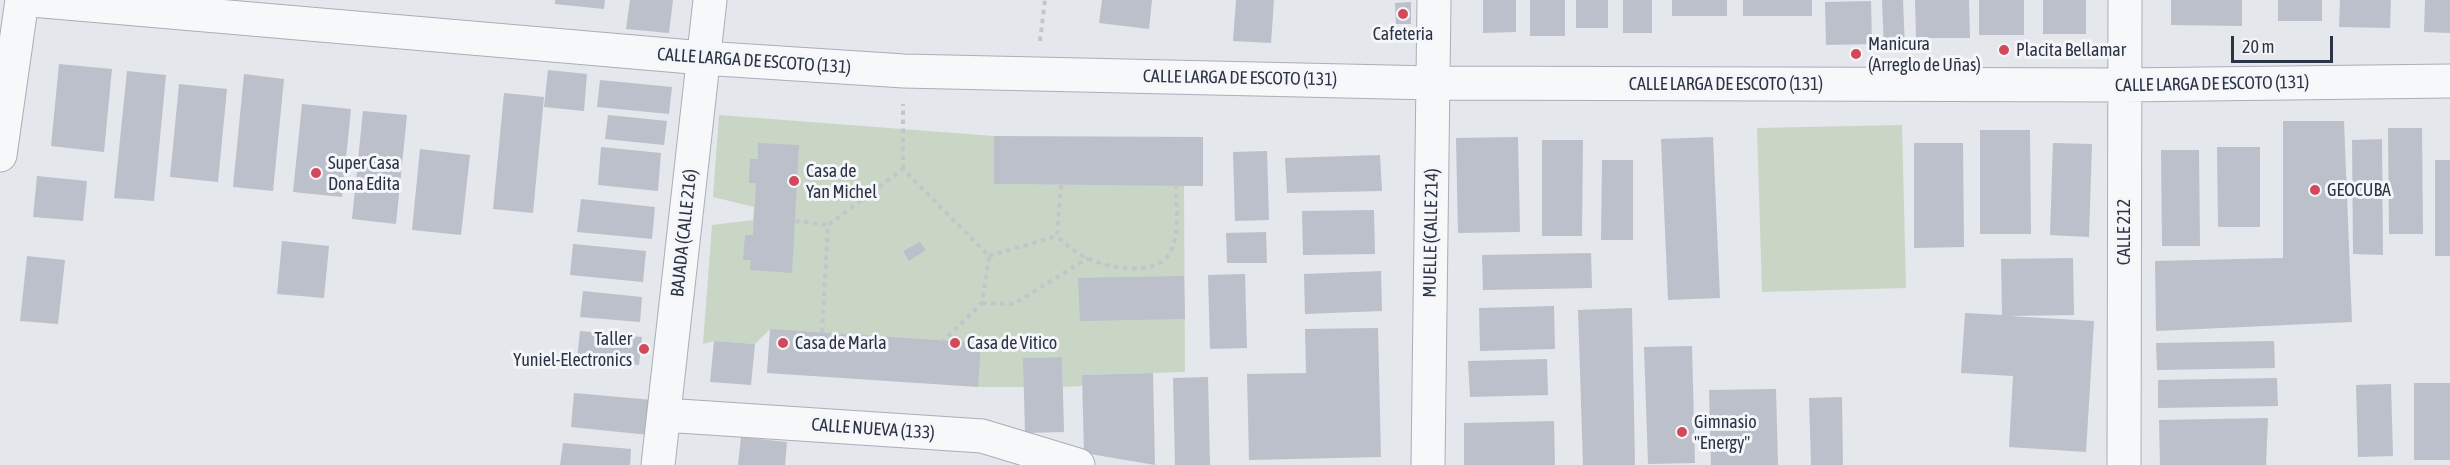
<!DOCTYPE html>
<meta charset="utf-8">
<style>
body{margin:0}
#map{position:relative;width:2450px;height:465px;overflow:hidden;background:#e4e7ec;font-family:"Asap Condensed",sans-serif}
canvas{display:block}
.scale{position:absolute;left:2231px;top:36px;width:102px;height:27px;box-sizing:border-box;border:3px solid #2b3445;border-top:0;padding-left:8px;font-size:18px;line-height:21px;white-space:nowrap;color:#2b3445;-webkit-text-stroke:4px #f4f6f9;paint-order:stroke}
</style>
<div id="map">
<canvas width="2450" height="465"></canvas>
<div class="scale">20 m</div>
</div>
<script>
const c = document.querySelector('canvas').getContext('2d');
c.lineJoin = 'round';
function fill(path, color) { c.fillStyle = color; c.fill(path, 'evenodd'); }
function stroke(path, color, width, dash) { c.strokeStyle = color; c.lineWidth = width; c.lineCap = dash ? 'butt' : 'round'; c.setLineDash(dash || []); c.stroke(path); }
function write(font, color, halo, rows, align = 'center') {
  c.font = font + ' "Asap Condensed",sans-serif'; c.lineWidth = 6; c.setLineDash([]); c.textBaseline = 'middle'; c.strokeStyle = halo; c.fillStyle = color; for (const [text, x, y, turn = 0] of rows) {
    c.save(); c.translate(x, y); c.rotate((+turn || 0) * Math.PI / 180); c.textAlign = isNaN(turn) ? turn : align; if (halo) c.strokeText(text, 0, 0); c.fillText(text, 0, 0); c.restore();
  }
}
const green = new Path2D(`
 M719 115 994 136 995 184 1184 185 1185 372 1082 375V386L1063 387 1062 357 1024 358V387H977L770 329 755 344 714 341 703 344 712 225 753 220 754 207 713 197Z
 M1902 125 1906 288 1762 292 1757 128Z`);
const building = new Path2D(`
 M555 0H605L604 9 555 4Z
 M630 0H673L669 33 626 29Z
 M1102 0H1152L1149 29 1099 23Z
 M1236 0H1274L1271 43 1233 41Z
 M1483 0H1516V32L1483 33Z
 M1530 0H1565V36H1530Z
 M1576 0H1608V28H1576Z
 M1623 0H1652V33H1623Z
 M1672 0H1727V16H1672Z
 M1743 0H1812V16H1743Z
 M1882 0H1903L1905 49 1884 50Z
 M1915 0H1969L1970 38H1916Z
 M1979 0H2024V35H1979Z
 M2043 0H2086V34H2043Z
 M2171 0H2242V26L2171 25Z
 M2278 0H2322V21H2278Z
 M2340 0H2391L2390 28 2339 27Z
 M2425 0H2450V33L2424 32Z
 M1871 1 1872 44 1826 45 1825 2Z
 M1411 2V24H1396L1395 3Z
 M59 64 112 69 104 152 51 146Z
 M548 70 587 74 584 111 544 107Z
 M127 71 166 75 154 201 114 198Z
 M244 74 284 79 273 191 233 187Z
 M600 80 672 87 669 114 597 107Z
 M179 84 227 89 218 182 170 177Z
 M504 93 544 97 533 213 493 209Z
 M302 104 351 109 342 197 293 192Z
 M363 111 407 115 396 224 352 219Z
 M608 115 667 121 664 145 605 139Z
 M2283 121H2344L2352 322 2156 331 2155 261 2283 258Z
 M2388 128H2422L2423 234H2389Z
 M1980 130H2030L2031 234H1980Z
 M994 136 1203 137V186L994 184Z
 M1518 137 1520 232 1458 233 1456 138Z
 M1713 137 1720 298 1668 300 1661 139Z
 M2382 139 2383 255 2353 254 2352 140Z
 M1542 140H1583L1582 236H1542Z
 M758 143 799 145 792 273 750 270 751 260H743L745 235H753L756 183H749L750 159H758Z
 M1914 143H1963L1964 247 1914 248Z
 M2053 143 2092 144 2089 237 2050 235Z
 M601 147 661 153 658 191 598 185Z
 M2217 147H2260V227H2218Z
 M420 149 470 155 461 235 412 230Z
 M2161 150H2199L2200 246H2162Z
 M1267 151 1269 220 1235 221 1233 152Z
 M1380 155 1382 191 1287 193 1285 158Z
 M1602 160H1633V240H1601Z
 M2435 160H2450V256H2435Z
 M37 176 87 181 83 221 33 217Z
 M581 199 655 207 652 239 577 232Z
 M1374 210 1375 254 1303 255 1302 211Z
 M1266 232 1267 263H1227L1226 233Z
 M282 241 329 246 324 298 277 294Z
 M920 242 926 250 909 261 903 251Z
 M573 244 646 251 643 282 570 275Z
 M1591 253 1592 288 1483 290 1482 255Z
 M27 256 65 260 58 324 20 321Z
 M2073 258 2074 315 2008 316 2094 321 2086 452 2009 447 2013 376 1961 373 1965 313 2002 315 2001 259Z
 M1381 271 1382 311 1305 314 1304 274Z
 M1245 274 1247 348 1210 349 1208 275Z
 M1184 276 1185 319 1080 321 1078 278Z
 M583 291 642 297 640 322 580 317Z
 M1554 306 1555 349 1480 351 1479 308Z
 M1632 308 1635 465H1583L1578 310Z
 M1378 328 1381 457 1249 460 1247 374 1306 373 1305 329Z
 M770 329 981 343 978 387 767 373Z
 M580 331 642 337 639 365 577 359Z
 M714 341 755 344 751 385 710 382Z
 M2274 341 2275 368 2157 370 2156 343Z
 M1692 346 1695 463 1648 464 1644 347Z
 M1062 357 1064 432 1025 433 1023 358Z
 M1547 359 1548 395 1470 397 1468 361Z
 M1153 373 1155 465 1084 453 1082 375Z
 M1208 377 1210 465H1175L1173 378Z
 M2277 378 2278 406 2158 408V380Z
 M2414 383H2450V460H2414Z
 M2391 384 2393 456 2358 457 2356 385Z
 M1776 389 1778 465H1711L1709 390Z
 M574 393 653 400 649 435 571 427Z
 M1842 397 1843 465H1811L1809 398Z
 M2268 418 2266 465H2160L2159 420Z
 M1554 421 1555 465H1464V423Z
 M741 437 787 442 785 465H738Z
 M563 443 631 449 630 465H560Z`);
const path = new Path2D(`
 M1040 41 1045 0
 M903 169V104
 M1061 185 1057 236C1066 245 1076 253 1087 258 1107 268 1155 277 1169 254 1181 236 1176 206 1176 186
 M795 221 828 225
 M989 256 1057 236
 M982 303 1014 304 1088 258
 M822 332 828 225 903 169 989 256 982 303 943 341`);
const minor = new Path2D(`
 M32 0 703 58 904 71 1433 83 2123 85 2450 81
 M0 155 22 0
 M664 415 982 436 1078 465
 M658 465 710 0
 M1428 465 1434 0
 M2124 465 2125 0`);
const markers = [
 [1403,14,6,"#d1495b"],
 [2004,50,6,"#d1495b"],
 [1856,54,6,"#d1495b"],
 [316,173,6,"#d1495b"],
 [794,181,6,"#d1495b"],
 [2315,190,6,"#d1495b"],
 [783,343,6,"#d1495b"],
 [955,343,6,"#d1495b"],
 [644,349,6,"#d1495b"],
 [1682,432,6,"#d1495b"]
];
const poiNames = [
 ["Cafeteria",1403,34,"center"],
 ["Manicura",1868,44],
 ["(Arreglo de Uñas)",1868,65],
 ["Placita Bellamar",2016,50],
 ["Super Casa",328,163],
 ["Dona Edita",328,184],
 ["Casa de",806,171],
 ["Yan Michel",806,192],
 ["GEOCUBA",2327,190],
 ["Taller",632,339,"right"],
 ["Yuniel-Electronics",632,360,"right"],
 ["Casa de Marla",795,343],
 ["Casa de Vitico",967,343],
 ["Gimnasio",1694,422],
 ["\"Energy\"",1694,443]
];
const streetNames = [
 ["CALLE LARGA DE ESCOTO (131)",754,61,4],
 ["CALLE LARGA DE ESCOTO (131)",1240,78,1],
 ["CALLE LARGA DE ESCOTO (131)",1726,84],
 ["CALLE LARGA DE ESCOTO (131)",2212,84,-1],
 ["CALLE 212",2124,232,-90],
 ["BAJADA (CALLE 216)",684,233,-84],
 ["MUELLE (CALLE 214)",1431,233,-89],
 ["CALLE NUEVA (133)",873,429,4]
];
fill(green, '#c9d6c5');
fill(building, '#bbc0ca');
stroke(minor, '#a9aeb7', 35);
stroke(path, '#c2c5cb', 4, [4.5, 4.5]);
stroke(minor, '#f7f8fa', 33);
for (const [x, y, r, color] of markers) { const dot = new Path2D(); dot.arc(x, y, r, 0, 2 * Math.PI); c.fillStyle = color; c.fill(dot); stroke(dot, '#f4f6f9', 2); }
write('18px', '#2b3445', '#f4f6f9', poiNames, 'left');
write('18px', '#2b3445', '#f4f6f9', streetNames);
</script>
